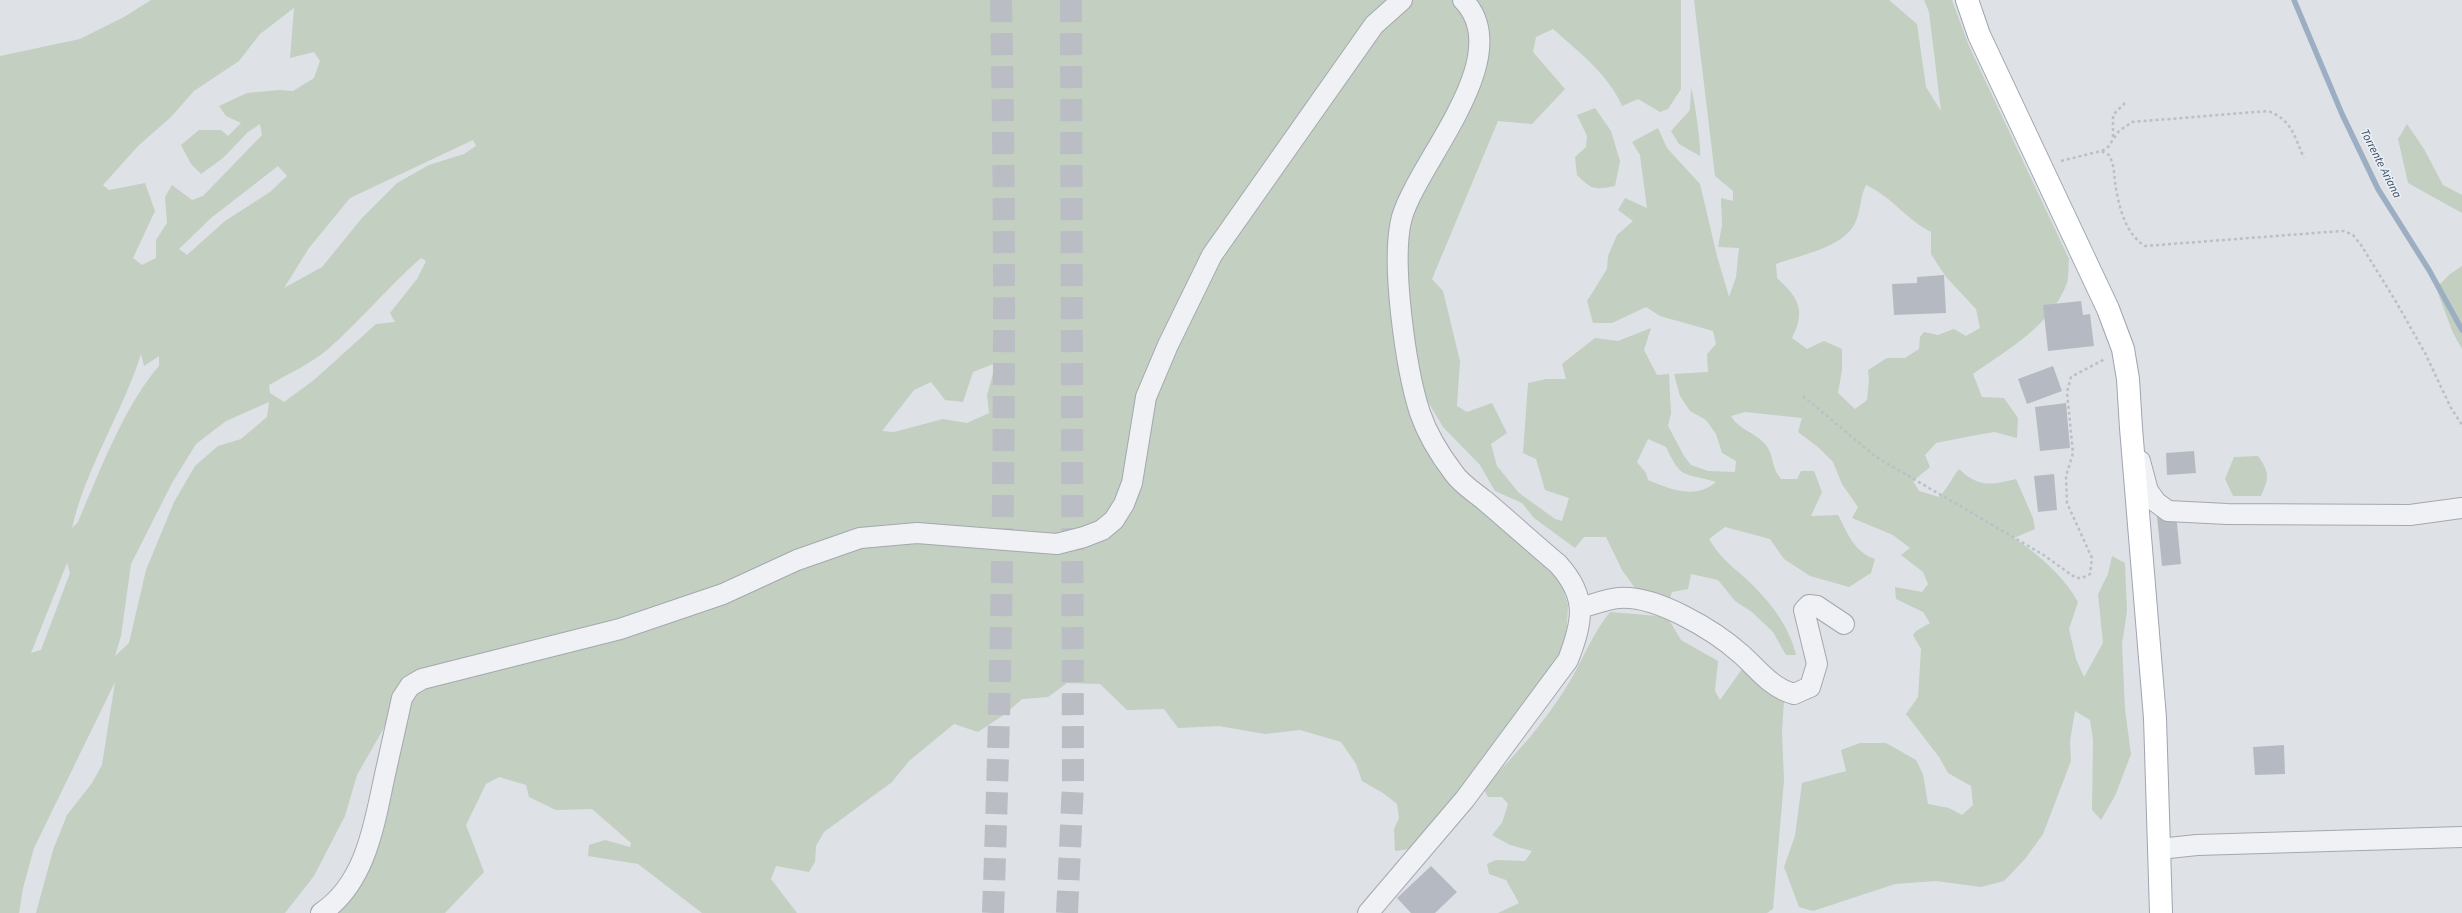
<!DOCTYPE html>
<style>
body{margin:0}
canvas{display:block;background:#dee1e6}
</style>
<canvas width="2462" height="913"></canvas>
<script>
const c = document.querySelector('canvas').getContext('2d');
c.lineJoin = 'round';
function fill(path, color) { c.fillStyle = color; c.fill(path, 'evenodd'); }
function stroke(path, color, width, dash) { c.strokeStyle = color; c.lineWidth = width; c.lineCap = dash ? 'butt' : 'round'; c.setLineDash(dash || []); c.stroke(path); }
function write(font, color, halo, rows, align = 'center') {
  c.font = font + ' "Source Sans 3",sans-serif'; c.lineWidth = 3; c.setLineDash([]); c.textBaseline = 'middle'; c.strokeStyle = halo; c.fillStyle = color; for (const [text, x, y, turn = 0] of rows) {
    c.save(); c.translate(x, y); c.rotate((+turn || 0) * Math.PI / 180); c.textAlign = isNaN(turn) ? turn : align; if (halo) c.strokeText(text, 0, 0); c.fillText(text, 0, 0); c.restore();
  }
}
const green = new Path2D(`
 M151 0H1681V89L1668 109 1660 112 1638 99 1622 106C1609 75 1579 52 1553 29L1536 37 1533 52 1565 89 1532 124 1498 121 1432 279 1443 291 1460 361 1457 406 1467 412 1492 403 1507 433 1491 444 1497 466 1519 493 1555 519 1562 521 1569 498 1545 490 1536 459 1523 453 1528 383 1546 379H1566L1562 364 1595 338 1618 341 1651 328 1644 350 1657 375 1669 374 1671 413 1668 426 1684 456 1691 465 1708 471 1735 472 1736 461 1722 453 1716 434 1706 420 1690 411 1680 396 1674 374 1708 372 1707 354 1716 344 1713 331 1660 316 1646 307 1612 323H1593L1587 301 1607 269 1608 256 1617 235 1633 221 1618 210 1625 198 1647 208 1640 155 1632 142 1658 128 1667 148 1700 184 1717 256 1729 297 1736 277 1739 248 1718 247 1722 225 1721 198 1733 201V191L1715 176 1694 0H1889L1917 24 1926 87 1941 111 1929 12 1924 0H1952L1969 46 2069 259C2068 266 2069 276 2067 283 2051 326 2008 349 1973 374L1982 397 2004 398 2018 418 2017 438 1994 432 1971 436 1936 443 1925 455 1930 467 1913 481 1919 491 1939 497C1948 488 1951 479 1959 469 1979 488 1991 485 2016 479L2033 518 2035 529 2014 538C2040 556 2063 575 2078 602L2069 629 2076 659 2084 677 2103 643 2098 594 2108 574 2112 556 2125 563 2127 611 2122 644 2125 709 2131 754 2115 796 2101 820 2092 810 2093 740 2090 720 2075 711 2070 741 2071 761 2043 834 2025 859 2004 881 1981 887 1936 881 1895 884 1813 911 1799 907 1784 867 1795 836 1802 783 1846 771 1841 750 1860 743H1886L1916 760 1923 774 1928 804 1949 808 1962 815 1973 805 1971 786 1948 773 1939 757 1906 714 1918 697 1921 649 1913 635 1916 631 1930 623 1923 612 1896 599 1895 587 1922 592 1928 584 1923 572 1901 555 1910 548 1893 535 1852 518 1858 507 1842 484 1833 462 1818 447 1798 432 1802 418 1745 412 1731 416C1739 430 1755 432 1766 445 1774 455 1771 468 1781 479H1797L1801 471H1814L1822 492 1811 516 1838 515C1848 534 1854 552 1875 559L1871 573 1849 587 1810 576 1784 559 1770 539 1725 527 1709 539C1719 556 1729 564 1744 577 1767 598 1789 624 1796 655H1786L1773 632 1752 612 1735 601 1718 580 1691 574 1688 589 1672 592 1670 598 1661 604 1635 588 1622 570 1606 537H1584L1575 548 1534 518 1522 503 1495 491 1480 465 1443 427 1427 400 1415 352 1426 440 1536 551 1560 579 1568 605 1566 643 1549 677 1476 775 1410 849 1395 851 1394 829 1399 818 1397 804 1383 793 1362 781 1356 764 1341 742 1300 730 1265 734 1219 726 1178 728 1164 709 1127 710 1100 684 1067 683 1048 697 1022 699 1005 714 978 732 954 724 909 761 892 782 824 832 816 846 815 862 809 872 776 866 771 879 797 913H702L638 864 588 856 589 845 605 840 630 847 631 843 592 809 556 810 529 797 526 785 499 777 486 784 466 825 484 872 445 913H331L348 899 394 737 385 726 357 775 345 816 314 876 285 913H36L53 850 67 815 92 783 102 765 115 682 34 848 23 888 19 913H0V56L80 39 124 17ZM294 8 290 58 314 52 320 61 314 78 293 91 279 90 247 93 219 106 226 116 241 123 228 136 221 130H199L181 145 191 164 201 174 223 158 248 132 260 124 262 135 203 196 192 200 172 185 165 197 167 223 156 240V258L142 265 133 258 155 211 145 183 109 190 103 185 138 146 171 117 194 91 239 61 260 34ZM473 140 476 146 464 154 429 165 397 183 362 218 322 267 284 288 309 248 350 198ZM278 166 287 176 270 192 225 221 187 255 179 249 211 218ZM1866 185C1891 196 1907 220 1931 232V254L1946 277 1976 309 1980 328 1966 336 1954 329 1938 335 1924 332 1920 337 1919 349 1905 358H1887L1868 370 1869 381 1867 400 1855 409 1838 393 1842 370V349L1824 341 1807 349 1792 338C1806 311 1799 298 1777 278L1776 264C1800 255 1846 247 1856 221 1861 209 1860 197 1866 185ZM421 258 426 261 417 279 390 313 395 322 376 324 314 380 284 402 270 393 269 385C288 374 310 364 327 350 360 321 388 287 421 258ZM141 354 144 366 159 356V366C125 404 98 475 78 522L72 528C86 467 122 414 141 354ZM996 363 987 395 989 413 967 423 943 419 894 432 882 431 914 390 931 382 945 400 963 402 973 372ZM269 402 267 417 241 439 218 446 195 466 174 502 146 570 129 643 115 656 121 636 131 564 172 483 196 444 226 421ZM1648 439 1666 447C1682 481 1684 472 1716 482 1695 500 1670 489 1648 480L1646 473 1637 462ZM67 563 70 573 41 650 31 653Z
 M1691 88C1694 95 1702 151 1700 156L1679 144 1671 131 1690 110Z
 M1595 108 1611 131 1620 161 1615 186C1594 190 1592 190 1577 175L1575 157 1586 147 1587 136 1577 115Z
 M2407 124 2424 149 2443 185 2462 195V213L2408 183 2398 139Z
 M2462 266V349L2453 333 2436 288 2450 274Z
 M2258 456C2270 473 2269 478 2261 496H2233L2225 479 2234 457Z
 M1610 612 1657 616 1669 620 1681 640 1718 661 1715 691 1720 700 1742 669 1784 701 1782 732 1784 780 1773 909 1767 913H1498L1519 903 1506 880 1489 874 1487 864 1496 860 1525 861 1532 851 1510 845 1492 835 1502 823 1508 804 1502 797H1488L1483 788C1515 756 1547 720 1570 681 1584 657 1593 633 1610 612Z`);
const stream = new Path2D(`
 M2294 0 2342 114 2378 189 2429 270 2462 330`);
const building = new Path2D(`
 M1944 275 1946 313 1894 315 1892 284 1917 283V277Z
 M2081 301 2083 315 2090 314 2094 346 2048 351 2043 305Z
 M2053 366 2062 391 2027 404 2018 379Z
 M2066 403 2070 448 2040 451 2035 407Z
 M2194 451 2196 473 2167 475 2166 453Z
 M2054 474 2057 510 2038 512 2034 476Z
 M2176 514 2181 564 2162 566 2157 516Z
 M2284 745 2285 774 2255 775 2253 747Z
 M1431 866 1457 892 1435 913H1411L1397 898Z`);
const highwayTunnel = new Path2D(`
 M993 913C1004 609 1007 304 1001 0
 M1067 913 1073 783 1071 0`);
const path = new Path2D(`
 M2113 137V115L2125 103
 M2102 151 2108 147 2119 131 2132 122 2268 111C2292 120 2294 136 2304 158
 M2061 161 2101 151 2109 155C2114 164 2114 173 2115 182 2118 204 2125 234 2145 246L2328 232 2344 231 2353 235 2361 245 2395 300 2425 353 2451 408 2462 425
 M1803 396 1876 457 2042 554 2076 578H2082L2090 574 2092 558 2067 503 2066 476 2073 453 2067 392 2071 377 2105 359`);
const minor = new Path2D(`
 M2140 461 2148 491 2156 502 2168 511 2227 514 2410 515 2462 508
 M1580 608C1592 605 1606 599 1619 598 1656 595 1714 630 1741 654 1758 669 1771 688 1794 694L1810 687 1817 664 1804 610 1809 605 1817 606 1844 624
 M2159 849 2197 845 2462 837
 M321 913C365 884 374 826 384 779 390 752 396 725 402 698L410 686 422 679 620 629 723 594 797 560 860 538 917 533 1057 544 1084 537 1102 530 1114 520 1124 504 1132 483 1146 397 1168 345 1212 255 1374 25 1402 0
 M1368 913 1465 799 1568 660C1583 621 1588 597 1558 564 1533 543 1509 521 1484 500 1474 492 1460 483 1453 472 1440 455 1427 433 1420 413 1406 370 1390 260 1402 217 1419 160 1518 56 1463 0`);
const major = new Path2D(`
 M1967 0 1979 35 2108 309 2123 349 2128 379 2131 428 2155 718 2161 913`);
const waterNames = [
 ["Torrente Ariana",2380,164,63]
];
fill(green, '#c3cfc0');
stroke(stream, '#9caec2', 5.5);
fill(building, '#b5bac2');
stroke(highwayTunnel, '#babdc4', 22, [22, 11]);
stroke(minor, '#a4a8af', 22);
stroke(major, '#9ea5b0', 24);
stroke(path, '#bcbfc4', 2.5, [3, 3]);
stroke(minor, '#f0f1f4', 20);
stroke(major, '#fff', 22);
write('italic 12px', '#374e6a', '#edf0f4', waterNames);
</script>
